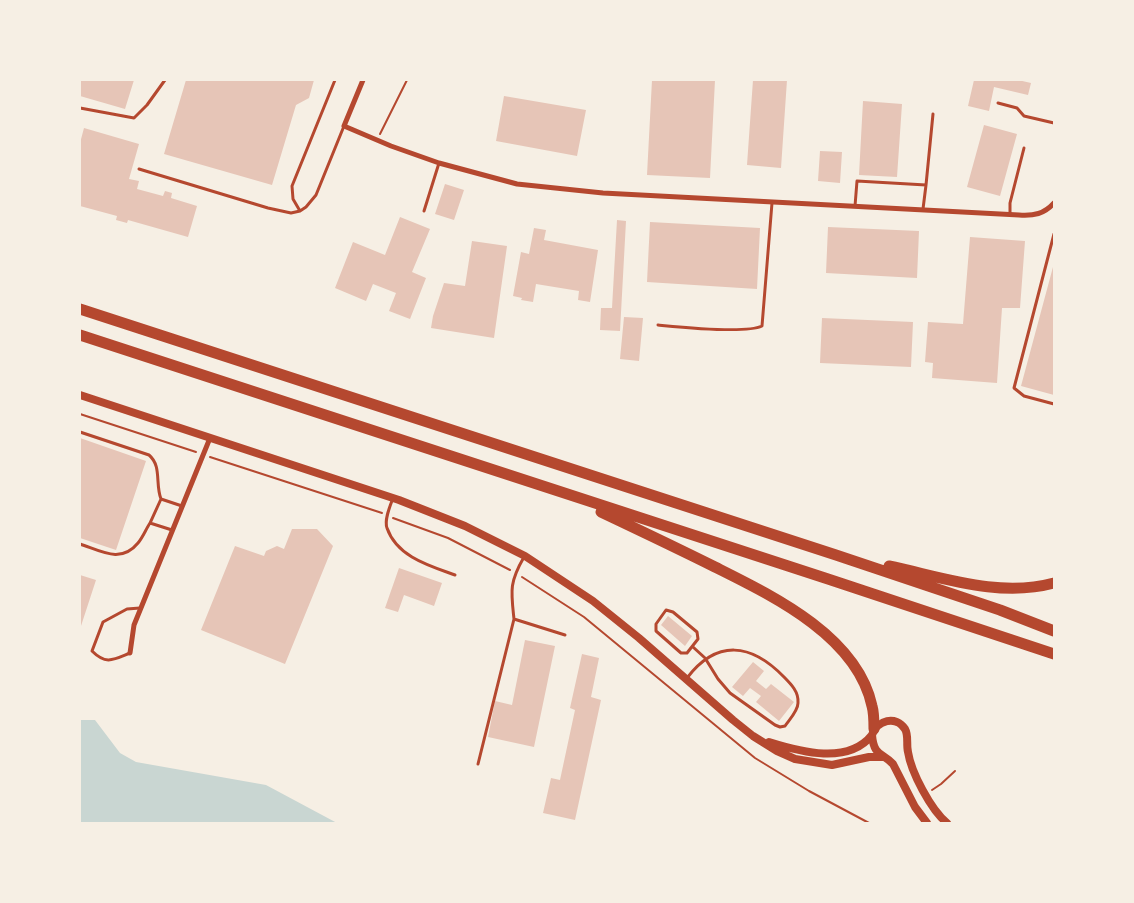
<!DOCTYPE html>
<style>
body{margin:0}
#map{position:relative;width:1134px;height:903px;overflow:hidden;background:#f6efe4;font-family:"IBM Plex Serif",serif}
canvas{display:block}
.frame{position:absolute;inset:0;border:81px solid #f6efe4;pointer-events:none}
</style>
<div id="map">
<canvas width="1134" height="903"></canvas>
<div class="frame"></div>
</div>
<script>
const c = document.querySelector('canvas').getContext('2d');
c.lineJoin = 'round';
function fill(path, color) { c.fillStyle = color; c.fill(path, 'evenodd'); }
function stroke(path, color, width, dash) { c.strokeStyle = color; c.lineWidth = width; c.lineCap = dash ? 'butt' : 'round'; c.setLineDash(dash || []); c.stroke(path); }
const water = new Path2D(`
 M80 720H95L120 753 136 762 266 785 337 823H80Z`);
const building = new Path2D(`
 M80 80H134L125 109 80 96Z
 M186 80H314L309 98 296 105 272 185 164 154Z
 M652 80H715L710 178 647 175Z
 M753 80H787L781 168 747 165Z
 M974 80H1018L1031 83 1028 95 994 87 989 111 968 106Z
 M504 96 586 110 577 156 496 141Z
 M863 101 902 104 897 177 859 175Z
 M984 125 1017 134 1000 196 967 187Z
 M84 128 139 144 129 179 139 181 137 189 163 196 165 191 172 193 171 198 197 206 188 237 128 220 127 223 116 220 117 216 80 206V143Z
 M820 151 842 152 840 183 818 181Z
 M445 184 464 190 454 220 435 214Z
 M400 217 430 229 412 272 426 278 410 319 389 311 396 293 373 284 366 301 335 288 353 242 385 255Z
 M617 220 626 221 620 331 600 330 601 308H612Z
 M650 222 760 228 757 289 647 282Z
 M828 227 919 231 917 278 826 273Z
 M534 228 546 230 544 240 598 250 590 302 578 300 579 291 536 284 533 302 521 300 522 298 513 296 521 252 529 254Z
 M970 237 1025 241 1020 308H1002L997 383 932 378 933 363 925 362 928 322 963 324Z
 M472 241 507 246 494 338 431 328 433 316 444 283 465 286Z
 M1053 267H1054V395L1021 386Z
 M624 317 643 318 639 361 620 359Z
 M822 318 913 322 911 367 820 363Z
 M80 438 146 461 116 550 80 538Z
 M292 529H317L333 546 285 664 201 630 235 546 264 556 266 551 277 546 284 549Z
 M399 568 442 583 434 606 404 595 398 612 385 608Z
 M80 575 96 580 80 629Z
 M668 616 692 636 685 646 661 625Z
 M525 640 555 646 534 747 488 737 495 701 512 705Z
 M582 654 599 658 591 697 601 700 575 820 543 813 551 778 560 780 575 710 570 708Z
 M753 662 764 671 756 681 766 689 771 684 794 702 779 721 756 702 761 696 750 688 743 696 732 687Z`);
const path = new Path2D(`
 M380 134 407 80
 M80 414 196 452
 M210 457 382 513
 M393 518 448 538 510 570
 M522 577 584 617 755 758 809 791 869 823
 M932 790 941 784 955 771`);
const service = new Path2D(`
 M998 103 1017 108 1024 116 1054 123
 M80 108 134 118 147 105 165 80
 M139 169 268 208 291 213 300 211 306 207 316 195 344 126
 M926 185 933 114
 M855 206 857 181 926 185 923 209
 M300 211 293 199 292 186 335 80
 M424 211 439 163
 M1010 215V203L1024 148
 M1054 234 1014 388 1024 396 1054 404
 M658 325C679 327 745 334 762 326L772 203
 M80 432 149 455C162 466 155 484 161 499L182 506
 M393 498C390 506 384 520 387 528 397 557 430 566 455 575
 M150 523 161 499
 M80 544C101 551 121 564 138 543 143 537 146 529 150 523L172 530
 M524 557C509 583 511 591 514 619L565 635
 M666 610 673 612 697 632 698 639 687 653H681L656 631V624Z
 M130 653C113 660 106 665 92 651L103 622 127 609 140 608
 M687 678C717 639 751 643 784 677 791 684 799 692 798 703 798 711 789 720 785 726L780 727 775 725 730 693 718 679 705 658 693 647
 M478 764 514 619`);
const minor = new Path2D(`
 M363 80 344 126 391 146 439 163 517 184 603 193 1019 215C1034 216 1044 214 1054 203
 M130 653 134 625 210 438`);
const tertiary = new Path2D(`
 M80 395 399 500 465 526 525 556 593 601 639 638 733 720 753 736 777 751 795 759 832 765 869 757H882
 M769 742C801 752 848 765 872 735
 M927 823 915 807 893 764C882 752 874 757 872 735 877 720 896 715 905 729 909 736 906 744 908 752 911 772 931 810 947 823`);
const motorway = new Path2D(`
 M80 309 836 555 1000 610 1054 631
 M80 335 828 579 1054 654
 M601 512C639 530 677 548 715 567 773 596 857 636 872 706 874 713 874 721 874 729
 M889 566C942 577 999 598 1054 583`);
fill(water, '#c9d6d2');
fill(building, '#e6c5b7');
stroke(path, '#b5482f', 2);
stroke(service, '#b5482f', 3);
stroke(minor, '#b5482f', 5);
stroke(tertiary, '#b5482f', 8);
stroke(motorway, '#b5482f', 11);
</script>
